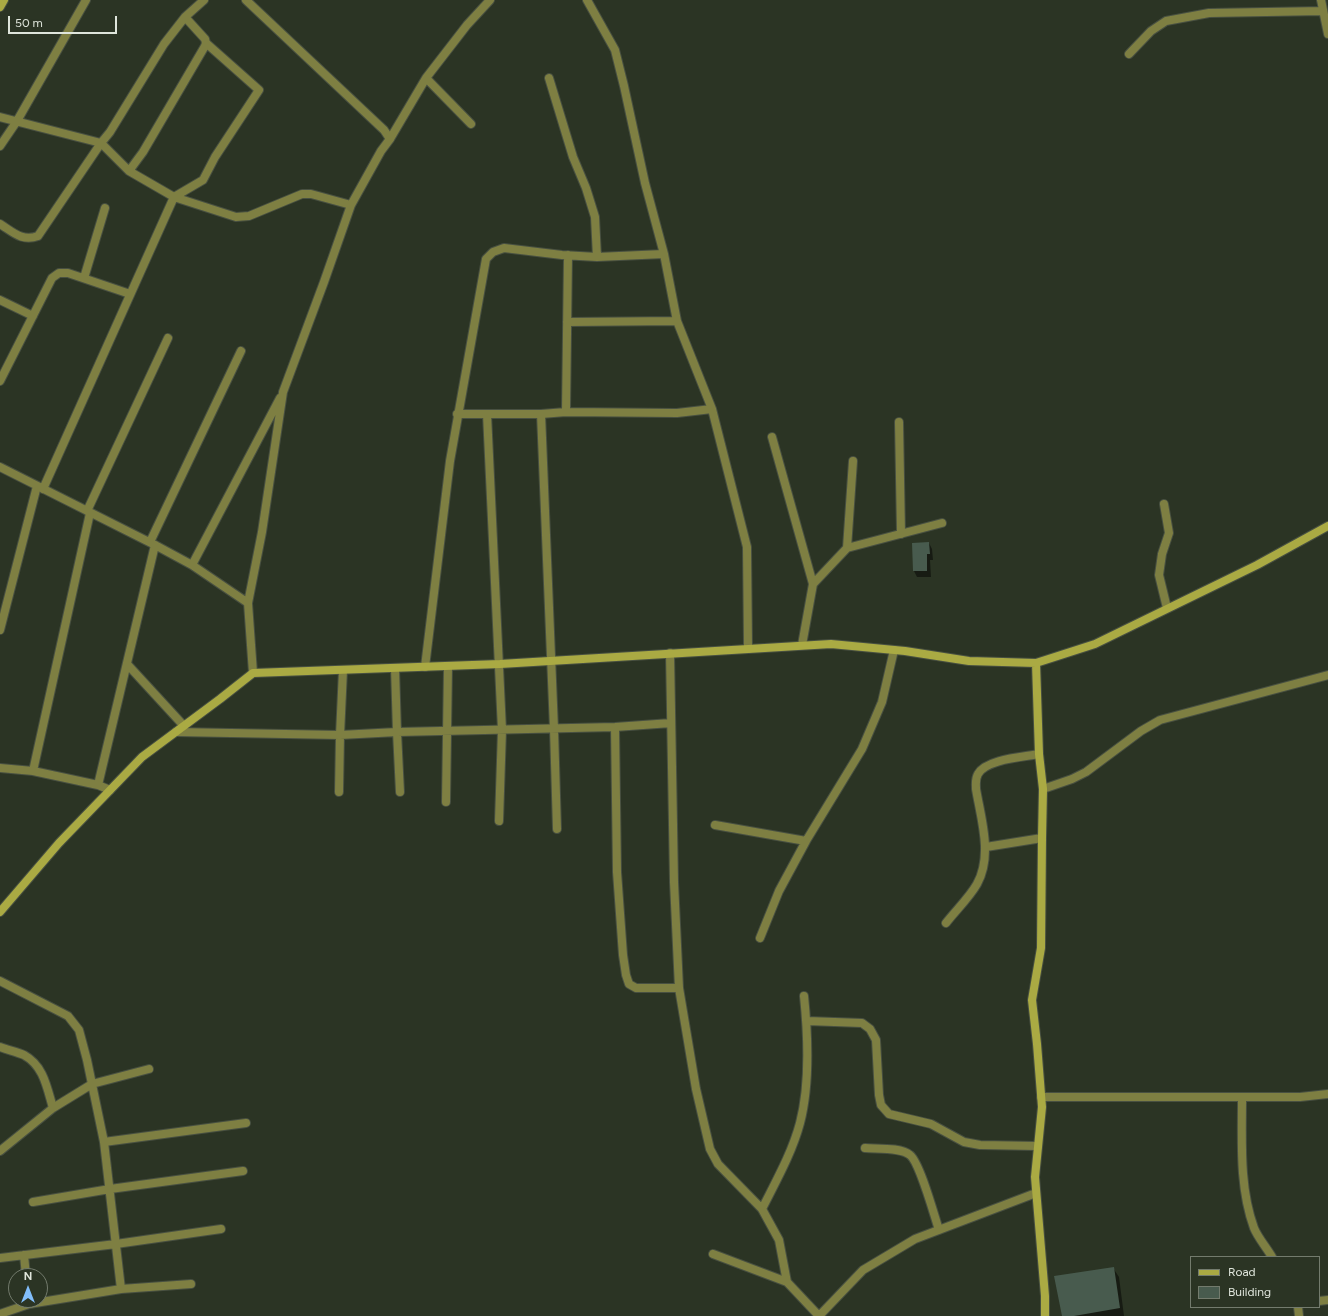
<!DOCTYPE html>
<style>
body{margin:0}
#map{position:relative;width:1328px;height:1316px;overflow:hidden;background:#2b3424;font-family:Figtree,sans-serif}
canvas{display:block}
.legend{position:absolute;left:1190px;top:1256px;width:130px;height:52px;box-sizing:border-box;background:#2b3424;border:1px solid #737b6d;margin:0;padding:5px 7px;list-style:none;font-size:12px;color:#dfe5db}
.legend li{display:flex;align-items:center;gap:8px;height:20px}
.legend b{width:20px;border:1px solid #737b6d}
.north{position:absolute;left:8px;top:1268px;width:40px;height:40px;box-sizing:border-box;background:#2b3424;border:1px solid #737b6d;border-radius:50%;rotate:0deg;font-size:11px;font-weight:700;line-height:16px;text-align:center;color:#dfe5db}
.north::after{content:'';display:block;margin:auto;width:14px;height:18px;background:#81bdfa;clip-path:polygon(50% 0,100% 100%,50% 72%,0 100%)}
.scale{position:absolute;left:8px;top:16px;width:109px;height:18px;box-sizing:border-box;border:2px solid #dfe5db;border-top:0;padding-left:5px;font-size:12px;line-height:14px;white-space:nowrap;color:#dfe5db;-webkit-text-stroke:3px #2b3424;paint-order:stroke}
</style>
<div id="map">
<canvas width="1328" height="1316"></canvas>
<ul class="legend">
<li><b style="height:5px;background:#aaaa43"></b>Road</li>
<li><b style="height:11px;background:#485b4e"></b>Building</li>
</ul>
<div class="north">N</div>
<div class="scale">50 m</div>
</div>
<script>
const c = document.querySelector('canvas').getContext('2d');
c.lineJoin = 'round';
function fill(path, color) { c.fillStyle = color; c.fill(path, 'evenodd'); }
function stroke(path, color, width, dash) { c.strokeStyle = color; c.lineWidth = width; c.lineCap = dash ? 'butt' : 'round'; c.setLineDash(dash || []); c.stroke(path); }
const shadow = new Path2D(`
 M929 543 932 549 933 560H930L931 577H917L914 571Z
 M1113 1268 1119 1277 1124 1316H1063Z`);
const building = new Path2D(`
 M929 542 930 554H927V571H913L912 543Z
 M1114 1267 1120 1308 1074 1316H1062L1054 1276Z`);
const street = new Path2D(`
 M246 0 384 130 390 139
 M587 0 615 50 624 86 645 183 664 254 677 321 712 409 747 547 748 648
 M1321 0 1328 34
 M1129 54 1151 31 1166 21 1209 13 1323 11
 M426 78 471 124
 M549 78 573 157 586 188 595 217 597 257
 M0 117 101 143 110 132 164 44 185 17 204 0
 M0 146 17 121 86 0
 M129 171 143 152 205 46 206 43 205 39 185 17
 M0 224C13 232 22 242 38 236L101 143 129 171 174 197 203 180 215 157 259 90 206 43
 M84 278 105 208
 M0 300 33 316
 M567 322 677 321
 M0 381 52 278 59 273H68L130 294
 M566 412 568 255
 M457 414H541L566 412 677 413 712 409
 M487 414 502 730 499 821
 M541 414 554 729 557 829
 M899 422 901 534
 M772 437 813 584 802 645
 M0 467 155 545 192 565 248 603 253 673
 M43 489 174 197 236 217 249 216 302 194H311L351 205
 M1164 504 1169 533 1162 554 1159 575 1167 608
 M87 511 168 338
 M150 542 241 351
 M847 548 853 461
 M192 565 280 398
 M813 584 847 548 942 523
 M248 603 262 532 283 392 324 282 351 205 381 151 390 139 426 78 467 25 490 0
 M0 630 37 486
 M670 653 674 882 679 988 696 1089 710 1149 718 1164 762 1209 779 1240 787 1282 819 1316 863 1270 915 1239 1036 1193
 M127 664 184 726
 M425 667 450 461 486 259 493 252 504 248 562 255 597 257 664 254
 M395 668 397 732 400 792
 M615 727 617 872 623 955 626 975 629 984 636 988H679
 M176 732 340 735 397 732 615 727 671 723
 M0 768 33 771 98 785
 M33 771 90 513
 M1043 789 1072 779 1086 772 1141 731 1160 720 1328 675
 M110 790 98 785 155 545
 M339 792 340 735 343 670
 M446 802 448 666
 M715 825 806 841
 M986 847 1042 838
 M946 923C956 910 969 898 977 884 993 855 981 819 976 789 976 784 975 779 978 774 986 759 1024 757 1039 754
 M760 938 779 891 806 841 862 749 882 702 894 650
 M0 981 68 1016 79 1030 87 1060 104 1142 121 1289
 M807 1021 862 1023 870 1029 876 1040 879 1095 881 1105 889 1114 931 1124 964 1142 980 1145 1038 1146
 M0 1047C8 1050 17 1052 24 1055 44 1066 47 1088 53 1108
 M1041 1097H1300L1328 1094
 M1242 1097C1242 1141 1239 1187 1254 1228 1258 1238 1267 1248 1272 1257
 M104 1142 246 1123
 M865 1148C877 1149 901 1147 910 1155 920 1163 934 1215 939 1230
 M0 1151 53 1108 92 1084 149 1069
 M33 1202 110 1189 243 1171
 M762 1209C776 1181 792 1153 800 1123 810 1085 808 1035 804 996
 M713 1254 787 1282
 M24 1255 26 1276
 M0 1258 116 1244 221 1229
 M1319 1301 1328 1300
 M1298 1307 1299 1316
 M0 1314 29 1304 121 1289 191 1284`);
const secondary = new Path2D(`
 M0 7 4 0
 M1036 663 1039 754 1043 789 1042 838 1041 948 1032 1000 1037 1044 1042 1107 1035 1177 1045 1296V1316
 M0 912 59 843 142 757 220 699 253 673 500 664 831 644 905 651 969 661 1036 663 1095 644 1257 565 1328 526`);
fill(shadow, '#0007');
fill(building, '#485b4e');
stroke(street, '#485041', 10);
stroke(secondary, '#485041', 10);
stroke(street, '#7e7f42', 8);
stroke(secondary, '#aaaa43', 8);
</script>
